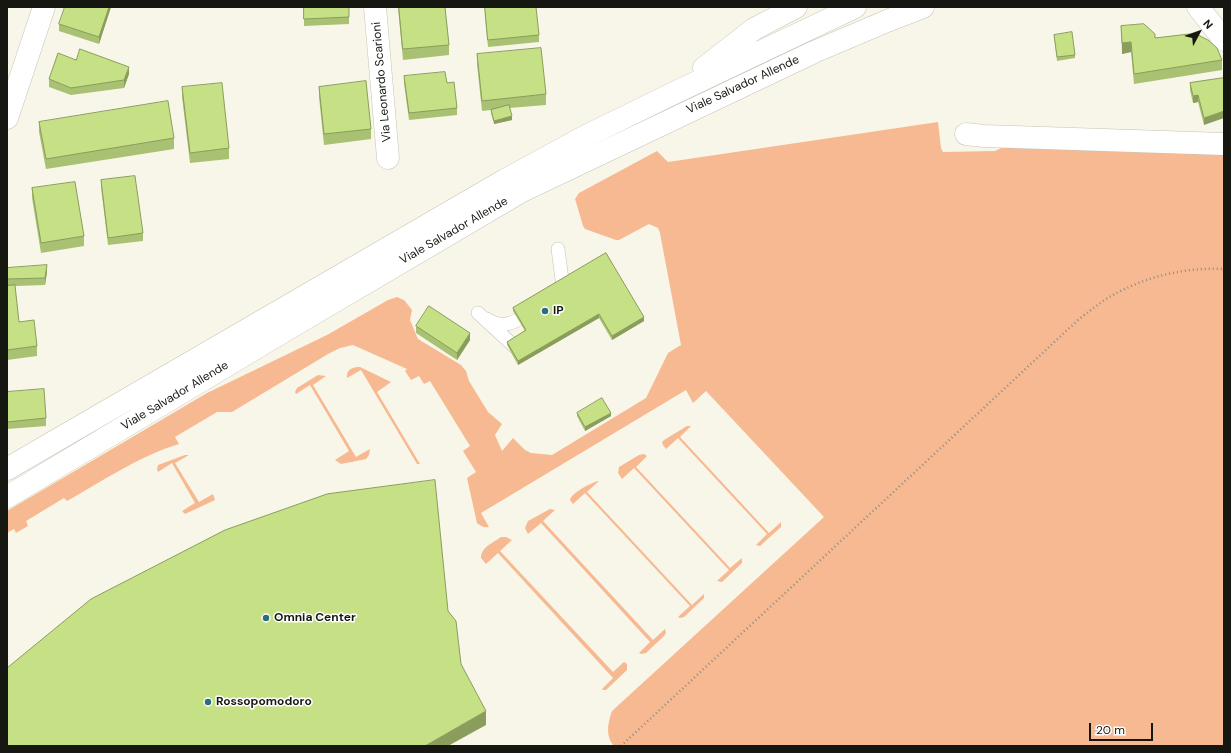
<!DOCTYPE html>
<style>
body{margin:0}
#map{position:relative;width:1231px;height:753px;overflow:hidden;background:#f8f6e8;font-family:"DM Sans",sans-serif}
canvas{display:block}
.frame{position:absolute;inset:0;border:8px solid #171712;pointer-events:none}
.north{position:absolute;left:1179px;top:12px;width:40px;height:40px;-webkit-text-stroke:3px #fff;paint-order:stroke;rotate:49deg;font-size:11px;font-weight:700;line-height:16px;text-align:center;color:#171712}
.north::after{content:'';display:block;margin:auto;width:14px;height:18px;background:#171712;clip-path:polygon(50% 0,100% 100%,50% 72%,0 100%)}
.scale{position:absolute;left:1089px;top:723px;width:64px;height:18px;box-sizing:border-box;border:2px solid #171712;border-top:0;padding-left:5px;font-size:12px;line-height:14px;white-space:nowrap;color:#171712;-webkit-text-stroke:3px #fff;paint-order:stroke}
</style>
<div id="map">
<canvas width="1231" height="753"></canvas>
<div class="frame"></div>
<div class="north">N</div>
<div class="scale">20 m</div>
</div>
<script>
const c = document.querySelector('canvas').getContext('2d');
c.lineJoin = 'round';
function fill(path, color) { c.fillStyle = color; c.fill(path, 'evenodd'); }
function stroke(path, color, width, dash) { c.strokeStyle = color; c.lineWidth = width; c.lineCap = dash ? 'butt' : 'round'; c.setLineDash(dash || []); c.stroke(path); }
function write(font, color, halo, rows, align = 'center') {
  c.font = font + ' "DM Sans",sans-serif'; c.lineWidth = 3; c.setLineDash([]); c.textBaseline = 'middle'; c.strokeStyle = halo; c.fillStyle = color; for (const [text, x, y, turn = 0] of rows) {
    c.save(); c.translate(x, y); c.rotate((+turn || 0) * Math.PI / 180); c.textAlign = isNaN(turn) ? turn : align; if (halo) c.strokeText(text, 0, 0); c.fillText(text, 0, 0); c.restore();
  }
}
const green = new Path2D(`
 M938 122 941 148 943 152 995 151 1007 145 1224 153V746H614C605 736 608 722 612 711L824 517 706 391 693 403 686 390 481 513 489 527C484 528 481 526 477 523L467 478 476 472 463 451 470 446 430 381 424 384 419 376 411 380 405 371 407 369 353 345 340 348 328 354 232 412H217L175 437 179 444C139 456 103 481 67 501L64 498 26 521 28 526 16 533 14 529 7 533V511L207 393 327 335 388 300 397 297 404 300 412 310 410 320 418 339 461 365 466 371 469 381 488 412 502 424 495 435 502 451 513 438 525 450 531 453 552 455 646 398 668 353 681 345 660 233 658 228 649 224 619 240H616L585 229 583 226 576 202 575 199 579 193 657 151 668 162Z
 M360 367 391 382 377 392 420 464H417L361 370 347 378C346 369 353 367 360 367Z
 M318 375 326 376 313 385 356 457 370 449 369 455 366 459 341 464 335 460 349 451 310 385 296 394 295 392 297 388Z
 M687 426H691L680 437 769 533 781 522V527L760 546 756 545 767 534 678 438 666 449 663 445 662 442 664 440Z
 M644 454 647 456 636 467 730 568 742 558V563L722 582 717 581 729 570 634 468 622 479 618 473 619 467 639 455Z
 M185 455H189L175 463 199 502 213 494 215 500 185 514 182 511 195 503 172 463 158 472 157 469 158 465Z
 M599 481 587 492 692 605 704 594V598L684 617 680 618 678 617 690 606 585 493 573 504 570 500C571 493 592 482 599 481Z
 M550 509 555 510 543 521 653 640 665 629 666 633 664 636 646 653 641 654 639 653 650 642 541 523 528 534 525 528 528 521Z
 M501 537H506L512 540 500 551 613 672 624 662 627 664V670L606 690H603L602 689 613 678 498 553 486 564 481 558C481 547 493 543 501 537Z`);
const path = new Path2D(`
 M621 746 1078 320C1087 313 1095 307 1103 301 1139 278 1182 267 1224 269`);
const lane = new Path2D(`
 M558 249 564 295
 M478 313 515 347 522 346
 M487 319C504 331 518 320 533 311`);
const street = new Path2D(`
 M375 7 388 158
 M7 118 44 7
 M966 134 984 136 1224 144`);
const secondary = new Path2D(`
 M1198 7 1224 40
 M704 68 754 29 796 7
 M7 469 505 180 586 136 674 93 855 7
 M7 497 291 327 522 191 814 52 887 21 923 7`);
const wall = new Path2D(`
 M111 7 99 44 59 31V24Z
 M304 7H349V24L304 26Z
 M398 7H445L449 45V55L403 60Z
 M485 7 539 35V42L488 47 485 14Z
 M1121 26 1155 38 1222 60V70L1134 84 1131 52 1122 54Z
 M1054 35 1075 55V58L1057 61Z
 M477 54 546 94V105L509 108 512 120 494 124 491 113V110L482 111 477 64Z
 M76 60 129 74 124 88 71 95 49 87V79Z
 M404 76 447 83 457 108V115L409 120 404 83Z
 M1224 78 1204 125 1198 102 1193 103 1190 90V83Z
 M182 87 229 148V159L190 163 182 97Z
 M319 87 371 129V139L324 145 319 97Z
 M39 122 174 138V149L46 169 39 132Z
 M101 180 143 233V241L108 245 101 187Z
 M32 188 84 236V246L41 253 32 198Z
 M606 253 644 321 612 340 599 318 518 365 507 345V342L525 331 513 311V308Z
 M7 268 47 272 45 285 15 286 19 322 37 346V356L7 360Z
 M416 326 470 340 457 360 416 333Z
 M7 392 46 418V426L7 429Z
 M577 413 611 416 585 431 577 416Z`);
const shadedWall = new Path2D(`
 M109 7H111L99 44V37Z
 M1131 42V52L1122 54V43Z
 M129 67V74L124 88V80Z
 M1198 95V102L1193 103V96Z
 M1224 111V118L1204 125V118Z
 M512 116V120L494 124V121Z
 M47 265V272L45 285V278Z
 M599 314V318L518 365V361Z
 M644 317V321L612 340V336Z
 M470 333V340L457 360V353Z
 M611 413V416L585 431V427Z
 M486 711V725L448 746H425Z`);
const building = new Path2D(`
 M65 7H109L99 37 59 24Z
 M304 7H349V17L304 19Z
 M399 7H445L449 45 403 49Z
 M485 7H536L539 35 488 40Z
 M1144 24 1155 34V38L1189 34 1198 35 1208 40 1217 48 1222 60 1134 74 1131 42 1122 43 1121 26Z
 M1072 32 1075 55 1057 57 1054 35Z
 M541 48 546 94 482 101 477 54Z
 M80 49 129 67 124 80 71 88 49 79 58 53 76 60Z
 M445 72 447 83 454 82 457 108 409 113 404 76Z
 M1224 78V111L1204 118 1198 95 1193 96 1190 83Z
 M366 81 371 129 324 134 319 87Z
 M222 83 229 148 190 153 182 87Z
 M168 101 174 138 46 159 39 122Z
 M509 105 512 116 494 121 491 110Z
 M135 176 143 233 108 238 101 180Z
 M75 182 84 236 41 243 32 188Z
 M606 253 644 317 612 336 599 314 518 361 507 342 526 330 513 308Z
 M47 265 45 278 7 279V268Z
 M15 285 19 322 34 320 37 346 7 350V286Z
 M429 306 470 333 457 353 416 326Z
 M44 389 46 418 7 422V392Z
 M602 398 611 413 585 427 577 413Z
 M435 480 448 611 456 621 461 664 486 711 425 746H7V668L91 599 225 530 327 494Z`);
const markers = [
 [545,311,4,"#296e7d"],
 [266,618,4,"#296e7d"],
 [208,702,4,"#296e7d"]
];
const streetNames = [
 ["Via Leonardo Scarioni",382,82,-95],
 ["Viale Salvador Allende",743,85,-25],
 ["Viale Salvador Allende",454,231,-30],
 ["Viale Salvador Allende",175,396,-31]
];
const poiNames = [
 ["IP",553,311],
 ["Omnia Center",274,618],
 ["Rossopomodoro",216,702]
];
fill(green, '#f7b991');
stroke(lane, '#c6c4b7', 14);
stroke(street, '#c6c4b7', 23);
stroke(secondary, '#c6c4b7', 23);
stroke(path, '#8e8d83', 2.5, [1, 3]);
stroke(lane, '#fff', 13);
stroke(street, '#fff', 22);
stroke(secondary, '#fff', 22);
fill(wall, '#a9c172');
fill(shadedWall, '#8a9d5d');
fill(building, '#c5e085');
stroke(building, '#8a9d5d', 1);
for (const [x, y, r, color] of markers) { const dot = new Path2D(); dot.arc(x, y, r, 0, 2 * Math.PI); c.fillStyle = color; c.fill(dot); stroke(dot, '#fff', 1.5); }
write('12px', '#171712', '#fff', streetNames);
write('bold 12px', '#171712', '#fff', poiNames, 'left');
</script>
